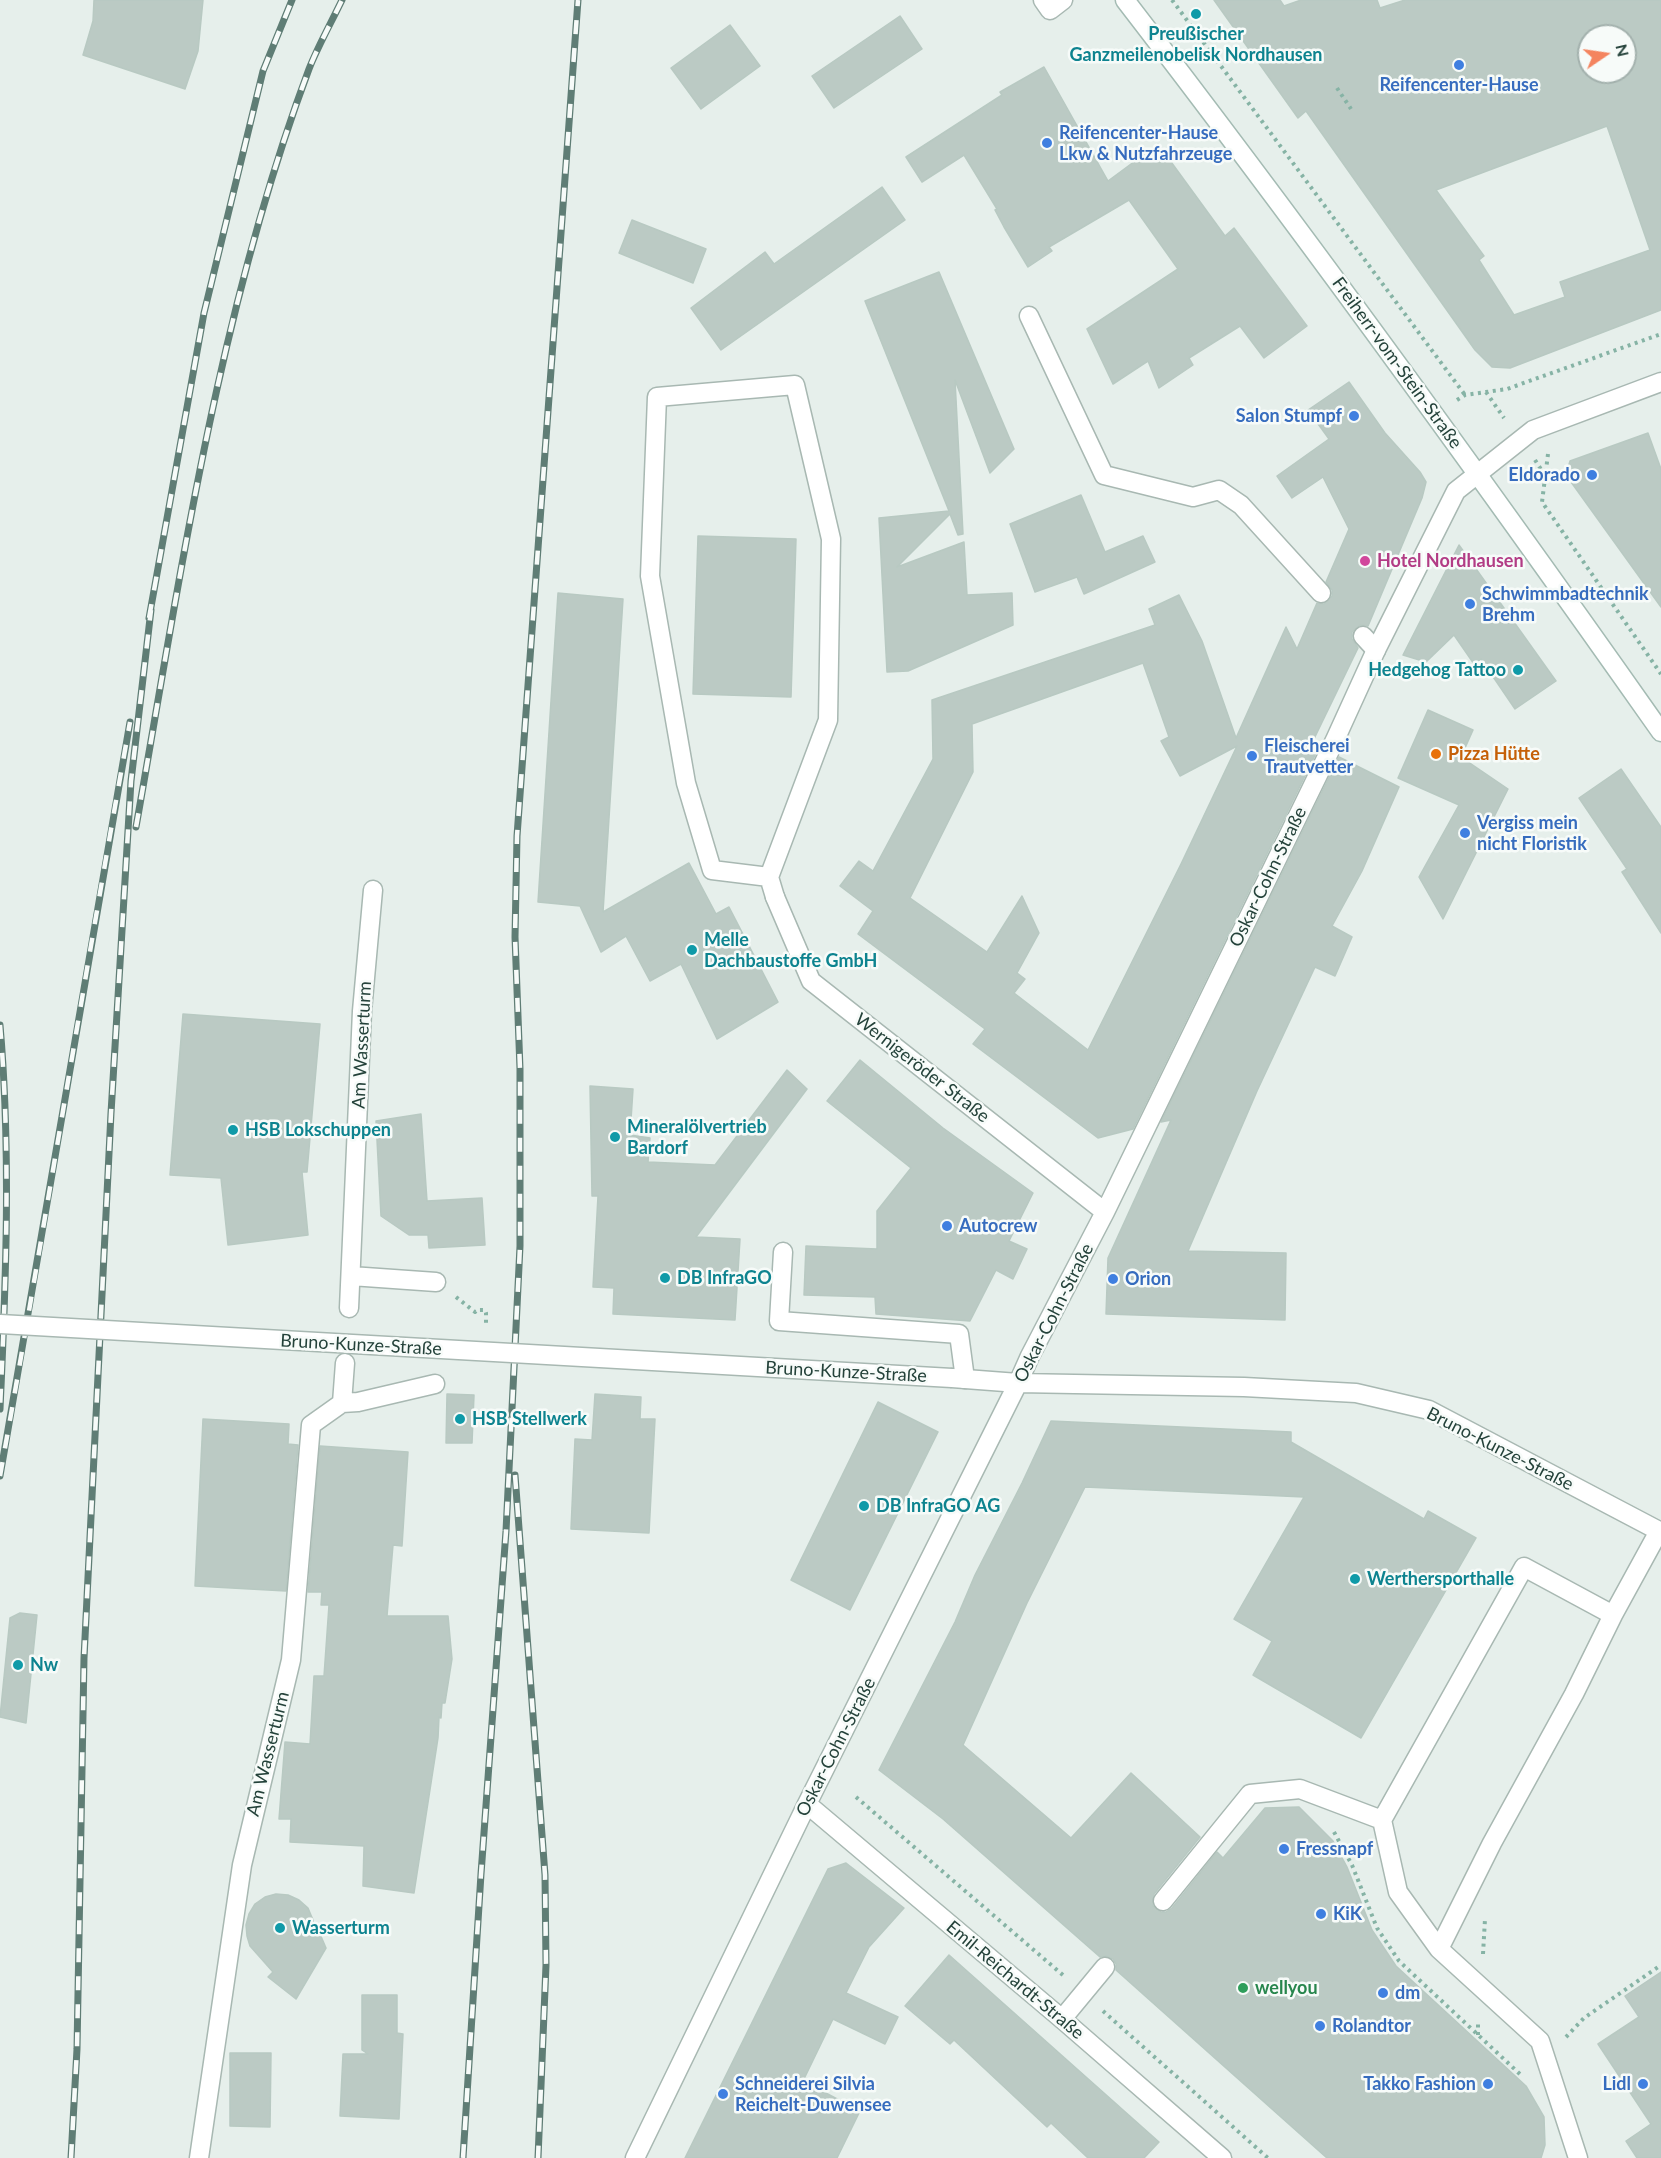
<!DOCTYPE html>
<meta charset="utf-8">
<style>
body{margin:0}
#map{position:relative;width:1661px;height:2158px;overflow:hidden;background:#e6efeb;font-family:Lato,sans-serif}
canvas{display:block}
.north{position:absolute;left:1577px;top:24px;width:60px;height:60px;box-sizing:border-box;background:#f7fbf9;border:2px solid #a3b1ad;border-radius:50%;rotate:77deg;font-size:16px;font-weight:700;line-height:24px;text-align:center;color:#24423a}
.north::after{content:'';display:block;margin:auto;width:21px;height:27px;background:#f4845f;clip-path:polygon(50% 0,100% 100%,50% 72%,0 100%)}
</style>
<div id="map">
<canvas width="1661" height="2158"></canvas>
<div class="north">N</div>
</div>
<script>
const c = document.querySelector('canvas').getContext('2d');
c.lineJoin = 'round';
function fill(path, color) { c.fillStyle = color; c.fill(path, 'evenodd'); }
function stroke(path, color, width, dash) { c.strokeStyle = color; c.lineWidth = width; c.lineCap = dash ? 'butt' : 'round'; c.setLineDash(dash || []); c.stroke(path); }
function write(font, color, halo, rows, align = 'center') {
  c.font = font + ' Lato,sans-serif'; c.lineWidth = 5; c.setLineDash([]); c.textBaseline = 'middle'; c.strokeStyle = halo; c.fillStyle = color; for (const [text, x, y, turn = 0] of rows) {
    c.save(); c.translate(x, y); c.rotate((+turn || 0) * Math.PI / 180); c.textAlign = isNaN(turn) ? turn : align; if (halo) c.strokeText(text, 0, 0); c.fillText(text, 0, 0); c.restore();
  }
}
const building = new Path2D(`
 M94 0H203L198 51 185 89 83 55 93 21Z
 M1214 0H1280L1284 6 1301 0H1377L1380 8 1405 0H1661V310L1510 368 1492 367 1475 350 1306 111 1298 118ZM1589 36H1625V72H1589ZM1607 126 1650 250 1560 282 1565 297 1514 315 1479 260 1484 256 1436 190Z
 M900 16 922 49 834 108 812 76Z
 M730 25 760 66 701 109 671 68Z
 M1044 67 1108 181 1158 144 1225 236 1234 228 1307 326 1264 358 1240 326 1189 358 1193 365 1159 388 1148 361 1113 384 1087 329 1178 269 1129 200 1049 247 1052 251 1028 267 1004 227 995 210 997 209 964 155 922 182 906 157 1002 95 1000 92Z
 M882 187 905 220 721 350 691 308 765 252 774 264Z
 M632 220 706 249 693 283 619 253Z
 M939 272 1014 449 990 473 955 380 963 534 958 535 950 514 897 567 964 542 967 595 1012 593 1013 625 908 671 887 672 879 518 949 511 865 301Z
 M1349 382 1385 433 1420 472 1426 482 1422 498 1368 626 1360 625 1352 632V639L1358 648 1312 743 1319 747 1133 1129 1098 1138 973 1044 985 1029 858 934 873 911 840 886 859 861 873 871 933 759 932 700 1155 625 1149 609 1179 595 1202 641 1236 738 1286 627 1297 649 1317 603 1324 604 1332 596V590L1326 582 1349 529 1323 477 1292 498 1277 476 1329 439 1308 410ZM1143 663 1169 737 1161 741 1180 776 1237 746 1181 864 1088 1050 1014 993 1025 979 1017 973 1039 933 1022 896 987 952 910 898 973 772 972 724Z
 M1648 433 1661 469V607L1566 475 1570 461Z
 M1081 495 1105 552 1143 536 1155 562 1084 594 1077 577 1035 592 1010 524Z
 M698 536 796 539 791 697 693 694Z
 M1459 545 1556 681 1515 709 1481 659 1474 664 1454 635 1426 662 1403 655Z
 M558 593 623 599 603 912 689 863 716 914 729 907 778 1002 717 1039 681 964 650 981 626 936 601 952 580 906 538 902Z
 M1428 710 1473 730 1461 757 1508 789 1443 919 1419 877 1459 805 1398 778Z
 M1339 757 1399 787 1362 871 1332 926 1352 937 1335 976 1315 967 1257 1091 1188 1251 1286 1253 1285 1320 1106 1314 1108 1258 1171 1120 1161 1122Z
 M1621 769 1661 827V933L1622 872 1627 869 1579 798Z
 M183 1014 320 1024 307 1172H302L308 1235 228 1245 221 1178 170 1175Z
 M860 1060 943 1128 1033 1193 1009 1241 1027 1249 1013 1279 996 1270 970 1321 876 1314 875 1297 804 1295 806 1246 877 1249V1211L911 1168 827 1101Z
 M787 1070 807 1089 696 1237 740 1239 735 1320 613 1314 614 1288 593 1287 598 1196H592L590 1086 633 1089 630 1135 650 1138 648 1162 715 1165Z
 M421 1114 427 1201 482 1198 485 1245 429 1248 428 1235H409L381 1216 376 1121Z
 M447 1394 474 1395 472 1443H446Z
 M595 1394 641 1397 640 1419H655L649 1533 571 1529 575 1439 592 1440Z
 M878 1402 938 1432 850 1610 791 1580Z
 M203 1419 289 1424 288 1444 298 1445 286 1591 195 1586Z
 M1051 1421 1291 1432V1442L1424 1519 1428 1511 1476 1538 1361 1738 1253 1675 1272 1641 1234 1619 1304 1497 1085 1487 1027 1603 963 1745 1071 1838 1131 1773 1200 1837 1154 1894 1153 1906 1161 1912H1166L1172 1908 1217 1852 1223 1858 1265 1808 1299 1807 1333 1841 1347 1867 1372 1930 1396 1966 1526 2086 1544 2117 1545 2145 1541 2158H1327L1116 1970V1964L1113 1959 1106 1956 1100 1957 943 1819 879 1770 955 1622 975 1575 1022 1483Z
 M320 1446 408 1452 402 1546 393 1545 387 1616H448L452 1659 445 1703H442L441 1718 439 1717 438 1738 414 1893 363 1886 364 1846 290 1842 291 1819H279L285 1742 310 1744 314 1676H324L329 1605H321L322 1592H308Z
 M20 1613 37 1615 26 1723 0 1717 10 1618Z
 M846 1863 904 1908 869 1947 846 1993 898 2017 885 2044 833 2019 803 2081 860 2111 837 2158H685L828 1869Z
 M276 1894 288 1895 299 1900 308 1908 313 1920 315 1931 320 1934 326 1948 296 1999 268 1977 273 1972 250 1946 247 1936 246 1925 249 1914 255 1904 265 1897Z
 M949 1955 1159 2142 1144 2158H1088L1051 2123 1047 2127 954 2040 950 2044 905 2006Z
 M1661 1972V2158H1637L1626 2141 1651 2124 1598 2044 1639 2017 1625 1996Z
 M362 1995H397V2033L403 2034 399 2119 340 2116 343 2054H368L362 2050Z
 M230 2053H271L270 2127 230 2126Z`);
const path = new Path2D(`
 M1172 0 1465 395
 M1337 88 1351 109
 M1486 392 1504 418
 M1457 400 1465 395 1507 389 1661 334
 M1548 454 1542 502 1661 674
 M1535 460 1544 474
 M456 1297 475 1312 477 1310H485L486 1313V1325
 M856 1797 1064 1976
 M1334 1832 1352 1865 1377 1928 1399 1961 1522 2076
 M1483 1954 1485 1919
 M1103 2011 1268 2158
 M1478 2035V2021
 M1566 2037 1584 2018 1661 1965`);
const service = new Path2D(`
 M1043 0 1050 10 1063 0
 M1029 316 1104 475 1193 497 1219 490 1241 505 1321 593
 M1363 636 1376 650
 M769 877 712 870 686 783 650 576 657 397 795 385 831 539 828 720 769 877 775 897
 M783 1252 779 1321 959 1334 965 1379
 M351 1276 436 1282
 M349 1308 362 1011 373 890
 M342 1403 358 1402 435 1384
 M1163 1901 1250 1794 1300 1789 1382 1820
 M1439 1949 1492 1843 1574 1694 1613 1615
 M1062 2019 1105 1967
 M199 2158 242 1865 291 1660 311 1425 342 1403 345 1363
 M1578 2158 1540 2041 1439 1949 1398 1892 1382 1820 1524 1567 1613 1615 1659 1531`);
const minor = new Path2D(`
 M775 897 811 981 1105 1212
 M952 1378 1018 1383 1244 1387 1356 1393 1429 1410 1661 1532
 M807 1804 1062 2019 1222 2158
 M635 2158 807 1804 1018 1383 1030 1356 1105 1212 1335 740 1376 650 1456 491 1533 430 1661 382`);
const secondary = new Path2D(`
 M1125 0C1310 240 1487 485 1661 732`);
const rail = new Path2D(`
 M149 618 204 313 263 71 292 0
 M136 827C181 573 218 312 309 69 318 46 331 23 342 0
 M0 1025C11 1153 6 1280 0 1409
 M515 1475 545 1875 546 1965 538 2158
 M0 1476C45 1225 85 973 130 722
 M71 2158 77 2049 84 1658 111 1113 131 781 151 610
 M463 2158 481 1874 506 1531 520 1246V1069L515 937 517 836 578 0`);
const minorBridge = new Path2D(`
 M0 1324 952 1378`);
const markers = [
 [1196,14,6,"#0f9aa8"],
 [1459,65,6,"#3f7fe0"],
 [1047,143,6,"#3f7fe0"],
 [1354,416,6,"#3f7fe0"],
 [1592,475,6,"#3f7fe0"],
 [1365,561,6,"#d1479c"],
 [1470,604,6,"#3f7fe0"],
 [1518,670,6,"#0f9aa8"],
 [1436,754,6,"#e8710a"],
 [1252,756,6,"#3f7fe0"],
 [1465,833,6,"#3f7fe0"],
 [692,950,6,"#0f9aa8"],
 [233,1130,6,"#0f9aa8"],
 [615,1137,6,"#0f9aa8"],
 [947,1226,6,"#3f7fe0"],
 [665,1278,6,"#0f9aa8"],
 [1113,1279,6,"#3f7fe0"],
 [460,1419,6,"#0f9aa8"],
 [864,1506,6,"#0f9aa8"],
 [1355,1579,6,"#0f9aa8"],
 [18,1665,6,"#0f9aa8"],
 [1284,1849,6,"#3f7fe0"],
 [1321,1914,6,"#3f7fe0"],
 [280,1928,6,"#0f9aa8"],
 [1243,1988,6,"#2e9e5b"],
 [1383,1993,6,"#3f7fe0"],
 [1320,2026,6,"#3f7fe0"],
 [1488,2084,6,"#3f7fe0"],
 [1643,2084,6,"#3f7fe0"],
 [723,2094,6,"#3f7fe0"]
];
const cultureNames = [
 ["Preußischer",1196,34,"center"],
 ["Ganzmeilenobelisk Nordhausen",1196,55,"center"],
 ["Hedgehog Tattoo",1506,670,"right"],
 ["Melle",704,940],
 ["Dachbaustoffe GmbH",704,961],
 ["Mineralölvertrieb",627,1127],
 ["Bardorf",627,1148],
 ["HSB Lokschuppen",245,1130],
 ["DB InfraGO",677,1278],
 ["HSB Stellwerk",472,1419],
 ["DB InfraGO AG",876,1506],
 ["Werthersporthalle",1367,1579],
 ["Nw",30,1665],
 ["Wasserturm",292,1928]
];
const shopNames = [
 ["Reifencenter-Hause",1459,85,"center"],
 ["Reifencenter-Hause",1059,133],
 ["Lkw & Nutzfahrzeuge",1059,154],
 ["Salon Stumpf",1342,416,"right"],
 ["Eldorado",1580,475,"right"],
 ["Schwimmbadtechnik",1482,594],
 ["Brehm",1482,615],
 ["Fleischerei",1264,746],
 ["Trautvetter",1264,767],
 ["Vergiss mein",1477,823],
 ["nicht Floristik",1477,844],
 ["Autocrew",959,1226],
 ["Orion",1125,1279],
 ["Fressnapf",1296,1849],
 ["KiK",1333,1914],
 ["dm",1395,1993],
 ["Rolandtor",1332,2026],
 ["Schneiderei Silvia",735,2084],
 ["Reichelt-Duwensee",735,2105],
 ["Takko Fashion",1476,2084,"right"],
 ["Lidl",1631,2084,"right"]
];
const streetNames = [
 ["Freiherr-vom-Stein-Straße",1397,363,54],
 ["Oskar-Cohn-Straße",1268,877,-64],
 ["Am Wasserturm",362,1045,-87],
 ["Wernigeröder Straße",922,1068,38],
 ["Oskar-Cohn-Straße",1054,1313,-63],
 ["Bruno-Kunze-Straße",361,1345,3],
 ["Bruno-Kunze-Straße",846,1372,3],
 ["Bruno-Kunze-Straße",1500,1449,27],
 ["Oskar-Cohn-Straße",836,1747,-63],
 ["Am Wasserturm",268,1754,-76],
 ["Emil-Reichardt-Straße",1015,1980,40]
];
const hotelNames = [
 ["Hotel Nordhausen",1377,561]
];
const foodNames = [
 ["Pizza Hütte",1448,754]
];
const leisureNames = [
 ["wellyou",1255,1988]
];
fill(building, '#bbcac4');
stroke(building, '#b8c9c2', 1.5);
stroke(service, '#a8b8b2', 21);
stroke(minor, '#a8b8b2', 21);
stroke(secondary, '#a4bbb3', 21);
stroke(path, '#86b3a5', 4, [3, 4.5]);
stroke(service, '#fff', 18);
stroke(minor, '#fff', 18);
stroke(secondary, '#fff', 18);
stroke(rail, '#5f7d75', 7);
stroke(rail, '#f7fbf9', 4.5, [14]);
stroke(minorBridge, '#a8b8b2', 21, []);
stroke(minorBridge, '#fff', 18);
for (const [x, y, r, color] of markers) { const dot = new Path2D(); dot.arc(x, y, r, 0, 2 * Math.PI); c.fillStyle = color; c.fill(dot); stroke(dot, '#f7fbf9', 2); }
write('bold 18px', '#0d838f', '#f7fbf9', cultureNames, 'left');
write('bold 18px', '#366cbe', '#f7fbf9', shopNames, 'left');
write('18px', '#24423a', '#f7fbf9', streetNames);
write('bold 18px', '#b23c85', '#f7fbf9', hotelNames, 'left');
write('bold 18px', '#c56008', '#f7fbf9', foodNames, 'left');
write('bold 18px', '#27864d', '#f7fbf9', leisureNames, 'left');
</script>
